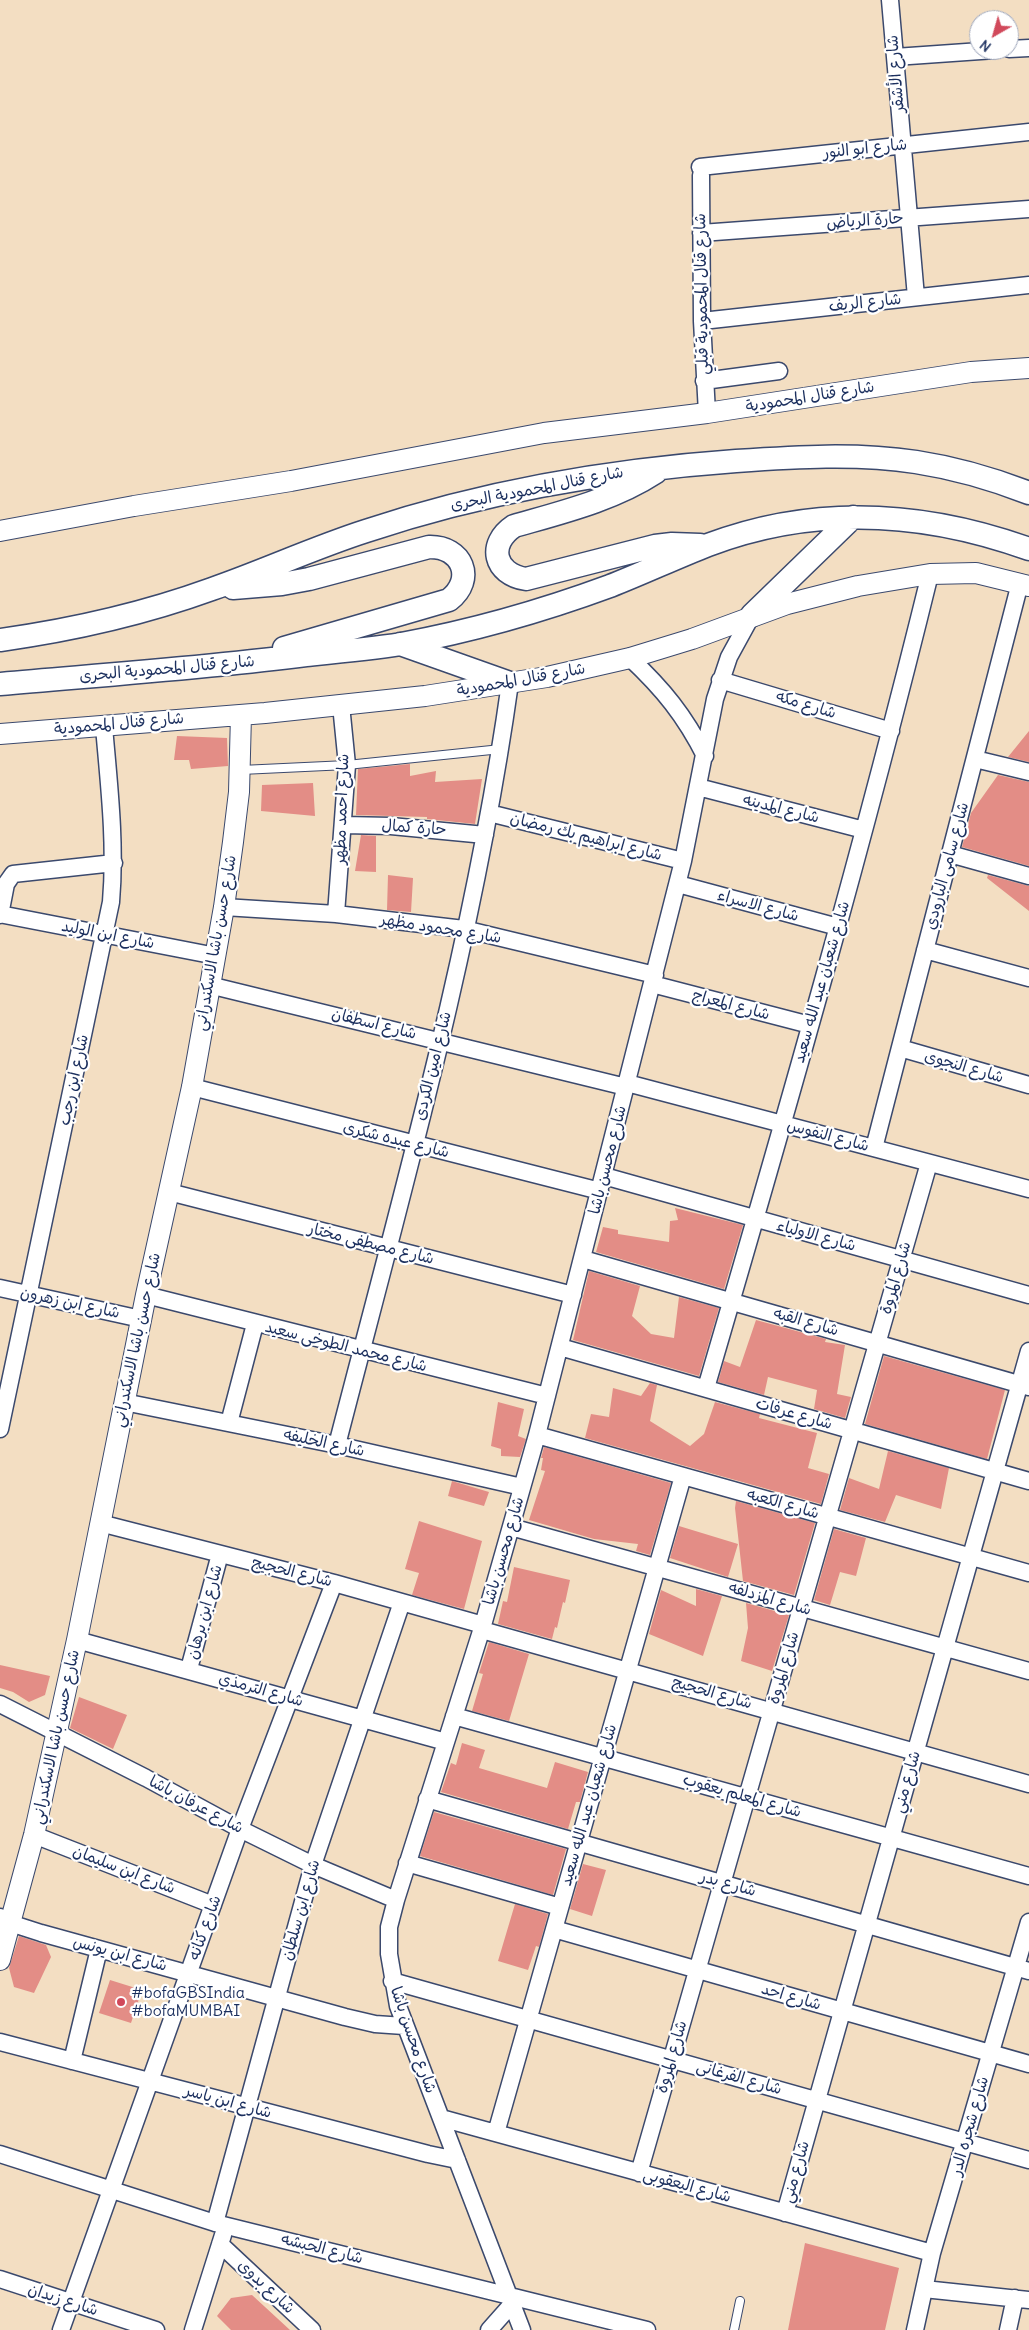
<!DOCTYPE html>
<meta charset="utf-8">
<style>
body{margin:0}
#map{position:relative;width:1029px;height:2330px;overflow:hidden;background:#f3dec2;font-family:Delius,sans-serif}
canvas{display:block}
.north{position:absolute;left:969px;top:10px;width:50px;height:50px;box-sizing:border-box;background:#fff;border:1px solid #a4acbf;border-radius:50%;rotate:218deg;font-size:14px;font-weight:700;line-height:20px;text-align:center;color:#1b2f5e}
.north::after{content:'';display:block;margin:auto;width:18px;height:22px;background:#d1495b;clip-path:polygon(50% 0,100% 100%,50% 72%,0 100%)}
</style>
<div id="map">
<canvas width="1029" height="2330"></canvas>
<div class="north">N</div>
</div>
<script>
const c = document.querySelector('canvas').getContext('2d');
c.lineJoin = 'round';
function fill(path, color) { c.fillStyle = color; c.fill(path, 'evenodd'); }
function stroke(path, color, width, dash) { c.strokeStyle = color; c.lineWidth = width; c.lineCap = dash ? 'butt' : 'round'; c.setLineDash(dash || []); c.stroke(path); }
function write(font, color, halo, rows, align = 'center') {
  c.font = font + ' Delius,"Playpen Sans Arabic",sans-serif'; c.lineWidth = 4.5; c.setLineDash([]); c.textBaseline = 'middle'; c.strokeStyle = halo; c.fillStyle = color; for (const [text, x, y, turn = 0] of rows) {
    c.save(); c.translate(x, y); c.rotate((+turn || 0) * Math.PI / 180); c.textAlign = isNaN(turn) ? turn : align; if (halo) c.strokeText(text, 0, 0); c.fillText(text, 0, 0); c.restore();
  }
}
const building = new Path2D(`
 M1029 731V762L1008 757Z
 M177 736 227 738 228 766 191 769 189 760H174Z
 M410 764V776L436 771 435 782 482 779 475 824 427 819V817L356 815 358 769Z
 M998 775 1029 782V866L962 847 971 813Z
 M313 783 315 816 261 811 262 785Z
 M361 835 376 836V872L355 871Z
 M388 875 413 878 411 912 387 910Z
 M988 875 1029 886V911L987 878Z
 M675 1208 743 1225 724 1289 596 1252 603 1227 618 1230V1234L669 1242 670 1221 678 1220Z
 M589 1271 640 1286 632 1316 651 1334 674 1338 679 1297 719 1308 699 1376 573 1340Z
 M756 1320 826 1339 825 1342 845 1345 837 1394 851 1397 845 1418 814 1409 817 1390 768 1377 764 1395 718 1382 724 1361 740 1367Z
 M884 1356 1005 1390 987 1459 865 1424Z
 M650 1383 657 1385 650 1421 690 1446 704 1434 715 1402 760 1414 759 1418 817 1433 808 1468 829 1474 821 1504 585 1438 591 1414 609 1417 613 1388 641 1396Z
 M498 1402 524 1409 518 1436 526 1439 520 1457 501 1456V1449L491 1446Z
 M544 1447 671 1483 650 1555 636 1551 638 1544 594 1539 529 1520 545 1471 541 1470 543 1458H541Z
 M888 1451 949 1468 941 1509 896 1495 885 1522 840 1510 849 1478 879 1489Z
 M452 1481 489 1492 484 1506 448 1496Z
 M736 1501 815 1523 794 1595 743 1581 735 1508Z
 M419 1521 482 1541 464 1609 412 1595 419 1573 405 1569Z
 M679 1526 738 1544 728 1577 670 1558Z
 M834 1529 866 1538 856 1576 840 1572 830 1605 814 1600Z
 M514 1567 570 1580 565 1603 563 1602 557 1628 555 1627 552 1639 498 1624 503 1601 507 1602Z
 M696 1589 722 1596 703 1656 649 1634 661 1590 696 1606Z
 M746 1603 789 1615 772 1671 741 1661 748 1628Z
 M489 1642 529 1654 509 1721 472 1711 483 1674 479 1673Z
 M0 1665 50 1676 45 1695 29 1702 13 1692 0 1688Z
 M79 1697 127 1715 113 1749 70 1728Z
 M462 1743 485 1750 479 1768 547 1788 555 1762 588 1772 580 1802H576L568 1829 441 1792 451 1763 456 1765Z
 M434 1812 566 1849 553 1895 420 1856Z
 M583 1864 606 1870 592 1916 570 1909Z
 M515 1904 548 1914 539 1947 536 1946 528 1970 498 1961Z
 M19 1936 46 1945 51 1957 34 1993 14 1987 9 1968Z
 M110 1980 142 1990 131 2023 99 2013Z
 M805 2243 899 2268 885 2330H788Z
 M252 2295 290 2330H231L217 2316 231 2298Z`);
const service = new Path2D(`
 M241 770 347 765 501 749
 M734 2330 740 2301`);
const minor = new Path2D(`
 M890 0 916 297
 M1009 49 1029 48
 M895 57 995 50
 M700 167 1029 132
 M701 175 702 321 707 413
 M701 233 1029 209
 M702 321 1029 285
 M704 381 779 371
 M630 658C663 689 685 716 705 756
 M720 680 891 731
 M975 759 1029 772
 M698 787 864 830
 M489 813 683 861
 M344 825 391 826 485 835
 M950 854 1029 876
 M678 884 838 927
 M224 907 336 914 464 929 655 975
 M0 914 216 956
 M336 914 347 765 341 705
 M0 915 6 884 13 874 114 863
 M925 950 1029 978
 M652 984 810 1025
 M209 985 626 1087
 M900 1048 1029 1085
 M627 1083 1029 1189
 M192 1087 600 1191
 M874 1148 1020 583
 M604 1176 1029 1295
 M169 1192 573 1295
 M583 1259 1029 1387
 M0 1288 141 1319
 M146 1295 547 1396
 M560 1347 1029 1481
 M706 1388C785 1118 863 847 930 574
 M124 1402 337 1445 522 1487
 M229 1423 255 1324
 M0 1429 111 902C116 843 109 785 104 727
 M537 1435 1029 1573
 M337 1445C402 1193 474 941 510 683
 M100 1523 334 1583 483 1625
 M511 1527 1029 1671
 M482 1630 1029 1784
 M77 1640 446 1742
 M189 1669 220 1554
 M0 1704 146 1778 240 1829 313 1865 396 1900
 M454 1716 1029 1876
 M427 1799 1029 1971
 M34 1835 213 1905
 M407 1863 560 1907
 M0 1917 10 1923 41 1933 345 2017 375 2024 404 2026
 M554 1929 1029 2064
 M392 1981 1029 2160
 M0 2042 428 2154 457 2160
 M72 2061 99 1949
 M441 2118 932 2253
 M496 2133 683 1476
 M0 2154 215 2223 647 2330
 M639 2173 929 1163
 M785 2213 1029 1351
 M215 2223 313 1865 402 1602
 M220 2244 312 2330
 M0 2279 156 2330
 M924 2289 1029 2300
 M61 2330 240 1829 334 1583
 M193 2330 223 2235
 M489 2330 512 2304
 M522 2330 398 2006 389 1954V1927L396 1900 483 1625 537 1435 683 861 715 699 729 657 752 615
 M915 2330 932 2253 1029 1922
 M1008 2330 1015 2298`);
const tertiary = new Path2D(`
 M0 531 134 506 291 481 544 433 707 413 971 372 1029 368
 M0 734 265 713 425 696 547 677 630 658 692 639 787 604 858 586 930 574 976 573 1029 586
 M0 1960 34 1835 77 1640 146 1295 192 1087 224 907 233 842 239 792 241 715`);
const secondary = new Path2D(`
 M656 472C613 500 563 512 514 526 487 544 494 574 526 579L655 546 672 544 700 545
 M233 588 282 584 309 579 429 547C462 546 476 579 449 600L284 648
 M752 615 853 517
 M0 640C72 630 143 614 212 589 264 571 313 548 366 531 486 491 610 470 736 461 796 457 856 453 916 462 955 468 993 479 1029 493
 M400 644 510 683
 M0 684C102 675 204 668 306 655 337 652 370 649 401 644 472 631 542 611 610 586 643 573 675 558 708 545 814 505 923 511 1029 549`);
const markers = [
 [121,2002,5,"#d1495b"]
];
const streetNames = [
 ["شارع الأشقر",896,74,-95],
 ["شارع ابو النور",865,149,-6],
 ["حارة الرياض",865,221,-4],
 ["شارع قنال المحمودية قبلي",702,294,-91],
 ["شارع الريف",865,303,-6],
 ["شارع قنال المحمودية",810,397,-9],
 ["شارع قنال المحمودية البحرى",537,489,-11],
 ["شارع قنال المحمودية البحرى",167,669,-5],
 ["شارع قنال المحمودية",521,680,-10],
 ["شارع مكه",806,705,17],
 ["شارع قنال المحمودية",119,724,-5],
 ["شارع احمد مظهر",342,809,-88],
 ["شارع المدينه",781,809,14],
 ["حارة كمال",414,828,4],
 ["شارع ابراهيم بك رمضان",586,837,14],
 ["شارع سامى البارودي",947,866,-75],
 ["شارع الاسراء",758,906,15],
 ["شارع محمود مظهر",441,929,9],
 ["شارع ابن الوليد",108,935,11],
 ["شارع حسن باشا الاسكندراني",216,943,-80],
 ["شارع شعبان عبد الله سعيد",822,982,-74],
 ["شارع المعراج",731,1005,15],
 ["شارع اسطفان",374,1024,14],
 ["شارع امين الكردى",433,1066,-76],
 ["شارع النجوى",964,1067,16],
 ["شارع ابن رجب",74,1080,-78],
 ["شارع النفوس",828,1136,15],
 ["شارع عبده شكرى",396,1140,14],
 ["شارع محسن باشا",608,1160,-76],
 ["شارع الاولياء",816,1236,15],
 ["شارع مصطفى مختار",371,1244,14],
 ["شارع المروة",896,1278,-74],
 ["شارع ابن زهرون",70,1303,12],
 ["شارع القبه",806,1322,16],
 ["شارع حسن باشا الاسكندراني",137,1340,-78],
 ["شارع محمد الطوخى سعيد",346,1347,14],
 ["شارع عرفات",794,1414,16],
 ["شارع الخليفه",324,1443,12],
 ["شارع الكعبه",783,1504,16],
 ["شارع محسن باشا",504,1551,-74],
 ["شارع الحجيج",292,1572,14],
 ["شارع المزدلفه",770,1599,16],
 ["شارع ابن برهان",205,1612,-75],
 ["شارع المروة",784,1668,-74],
 ["شارع الترمذي",261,1690,16],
 ["شارع الحجيج",712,1693,16],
 ["شارع حسن باشا الاسكندراني",56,1737,-78],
 ["شارع مني",907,1782,-74],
 ["شارع المعلم يعقوب",742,1796,16],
 ["شارع عرفان باشا",196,1805,28],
 ["شارع شعبان عبد الله سعيد",589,1805,-74],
 ["شارع ابن سليمان",124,1870,21],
 ["شارع بدر",728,1884,16],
 ["شارع ابن سلطان",301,1910,-74],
 ["شارع كنانه",205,1928,-70],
 ["شارع ابن يونس",120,1954,15],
 ["شارع احد",791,1997,16],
 ["شارع محسن باشا",413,2040,71],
 ["شارع المروة",672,2057,-74],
 ["شارع الفرغانى",739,2078,16],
 ["شارع ابن ياسر",228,2102,15],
 ["شارع شجره الدر",970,2126,-74],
 ["شارع مني",796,2172,-74],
 ["شارع اليعقوبى",687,2186,15],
 ["شارع الحبشه",322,2249,14],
 ["شارع بدوى",266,2287,43],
 ["شارع زيدان",63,2300,18]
];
const poiNames = [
 ["#bofaGBSIndia",131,1993],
 ["#bofaMUMBAI",131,2011]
];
fill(building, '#e38d86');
stroke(service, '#3b496d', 10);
stroke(minor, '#3b496d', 19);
stroke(tertiary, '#3b496d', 22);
stroke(secondary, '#3b496d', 25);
stroke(service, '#fff', 8);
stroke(minor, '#fff', 16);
stroke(tertiary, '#fff', 20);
stroke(secondary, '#fff', 22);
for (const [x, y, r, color] of markers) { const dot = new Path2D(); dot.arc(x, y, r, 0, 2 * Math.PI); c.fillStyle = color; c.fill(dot); stroke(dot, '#fff', 2); }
write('16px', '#1b2f5e', '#fff', streetNames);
write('16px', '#1b2f5e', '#fff', poiNames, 'left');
</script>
